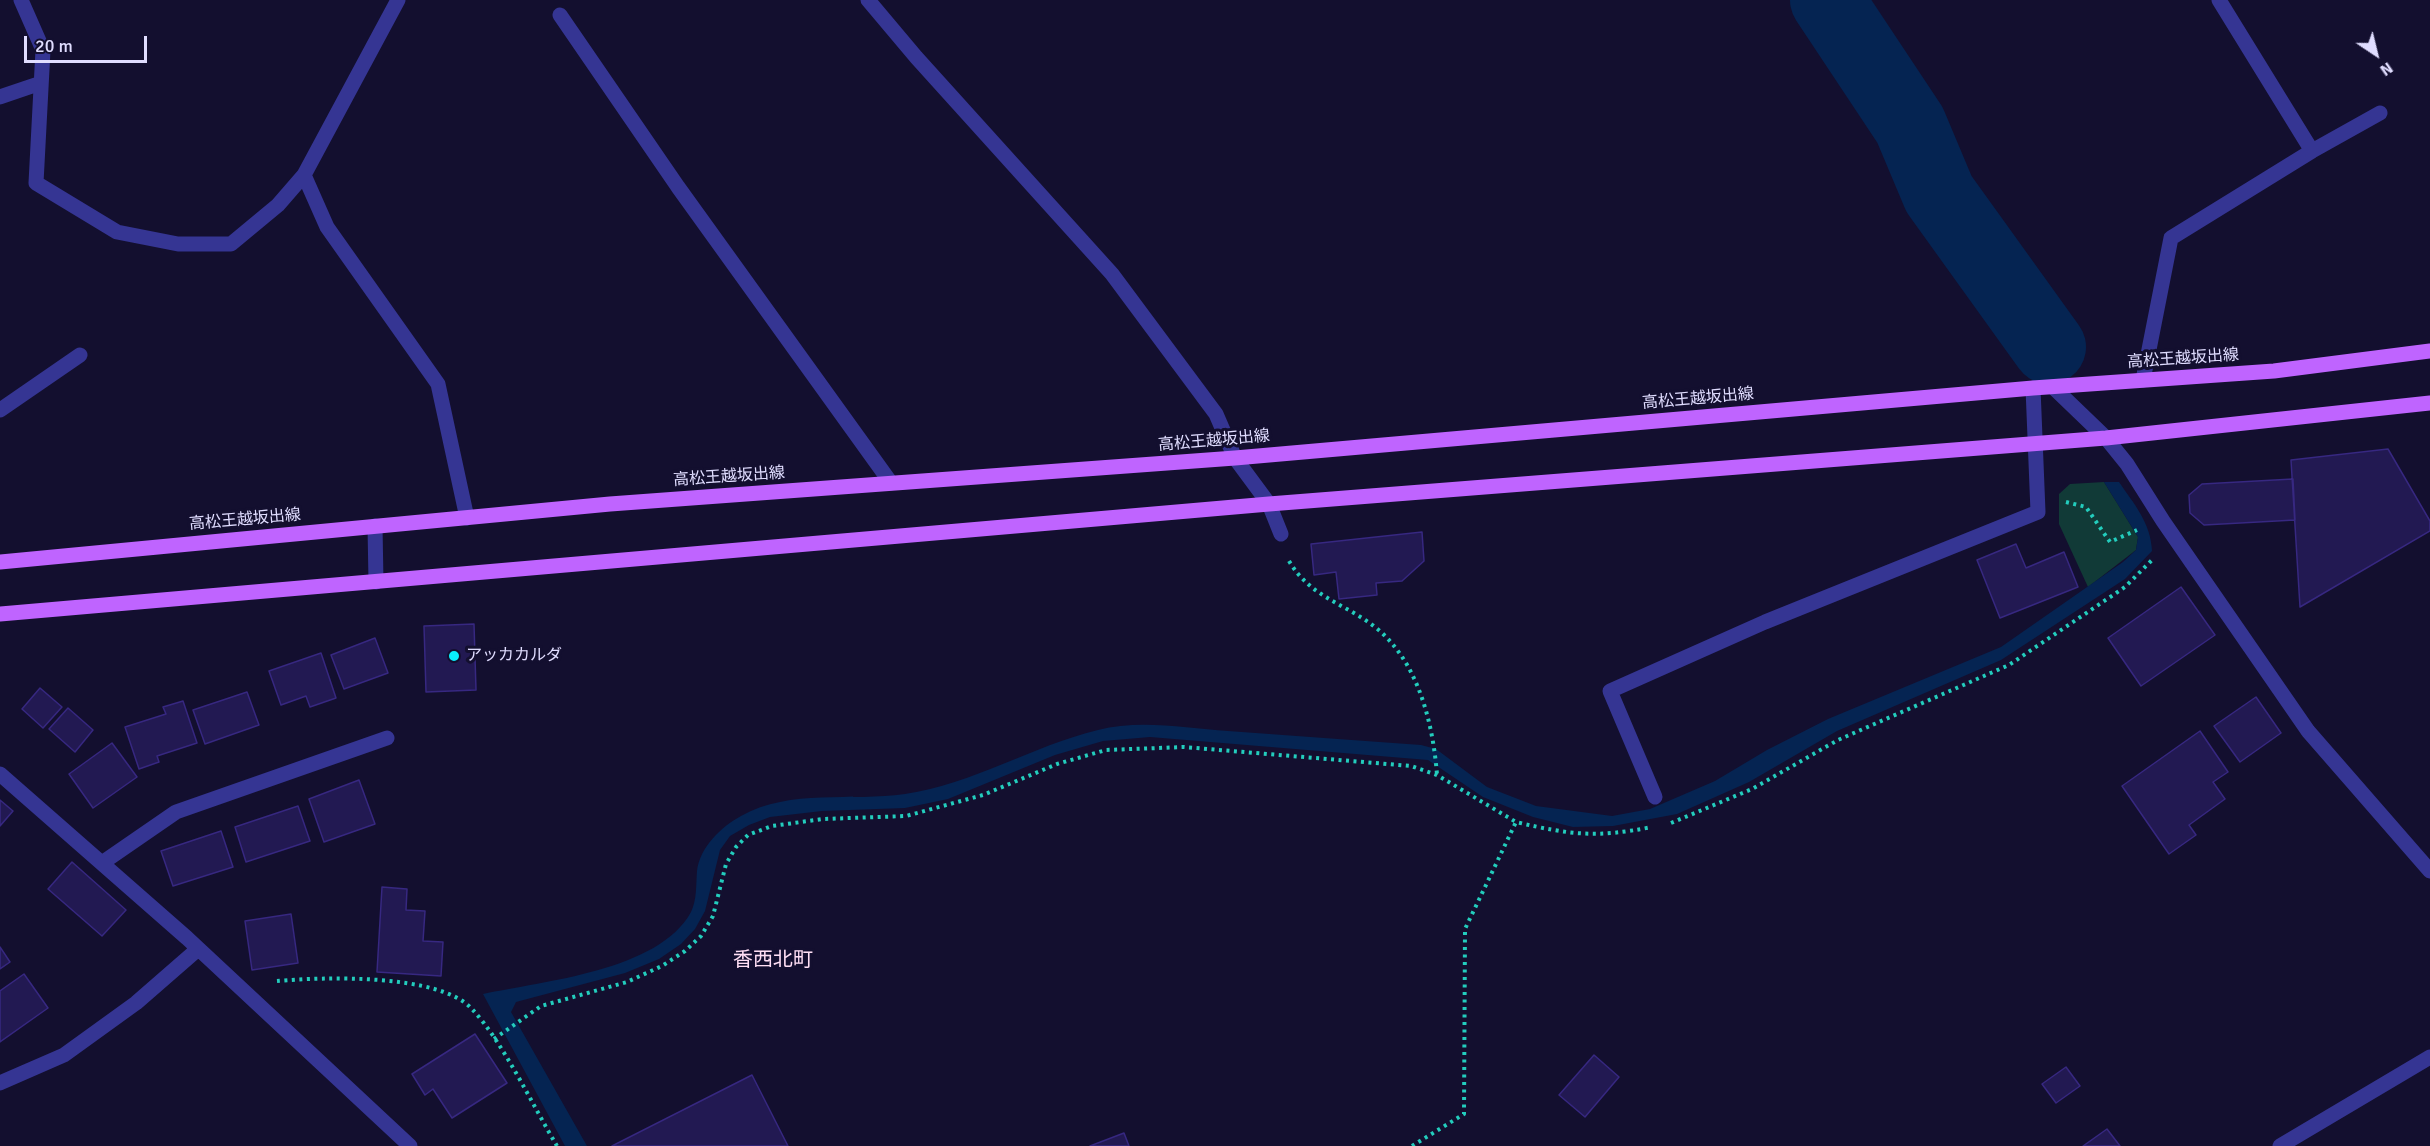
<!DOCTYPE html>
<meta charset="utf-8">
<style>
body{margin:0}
#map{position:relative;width:2430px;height:1146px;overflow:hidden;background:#130f2f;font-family:Signika,sans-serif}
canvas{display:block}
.north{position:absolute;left:2346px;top:24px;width:60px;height:60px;-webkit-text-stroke:4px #130f2f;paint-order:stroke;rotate:145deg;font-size:16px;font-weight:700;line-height:24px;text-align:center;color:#e0ddff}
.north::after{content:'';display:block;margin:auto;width:21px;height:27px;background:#e0ddff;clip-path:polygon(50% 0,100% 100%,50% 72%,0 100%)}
.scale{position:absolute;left:24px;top:36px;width:123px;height:27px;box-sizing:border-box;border:3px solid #e0ddff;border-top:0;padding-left:8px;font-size:18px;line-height:21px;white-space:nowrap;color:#e0ddff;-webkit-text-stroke:4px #130f2f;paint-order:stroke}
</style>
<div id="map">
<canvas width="2430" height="1146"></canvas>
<div class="north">N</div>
<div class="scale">20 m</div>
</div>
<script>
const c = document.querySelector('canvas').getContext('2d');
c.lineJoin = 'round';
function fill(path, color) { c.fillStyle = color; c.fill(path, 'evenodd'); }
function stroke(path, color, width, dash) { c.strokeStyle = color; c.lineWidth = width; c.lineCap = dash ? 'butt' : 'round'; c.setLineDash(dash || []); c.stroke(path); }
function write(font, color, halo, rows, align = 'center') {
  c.font = font + ' Signika,"Noto Sans JP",sans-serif'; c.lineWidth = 6; c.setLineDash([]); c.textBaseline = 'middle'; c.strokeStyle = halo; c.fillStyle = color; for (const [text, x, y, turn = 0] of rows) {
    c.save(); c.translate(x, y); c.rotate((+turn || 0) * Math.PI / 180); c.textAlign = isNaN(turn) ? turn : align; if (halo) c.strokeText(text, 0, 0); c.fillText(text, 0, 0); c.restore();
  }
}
const green = new Path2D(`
 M2104 482 2138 537 2136 550 2088 587 2059 524V494L2070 484Z`);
const water = new Path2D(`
 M2104 482H2119C2134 504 2151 523 2152 551L2125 579 2001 660 1837 731 1749 782 1677 814 1613 826 1573 827 1533 817 1483 797 1428 760 1150 737 1103 741 1055 755 948 799 905 808 822 811 770 817 749 825 730 836 720 850 705 911 695 929 681 944 659 959 625 973 516 1002 511 1012 587 1146H565L483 994C543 981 659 971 691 912 697 900 696 884 697 871 700 847 721 827 741 816 791 788 851 802 905 794 973 784 1032 746 1098 730 1139 719 1186 728 1228 731 1292 736 1356 740 1421 745L1436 749 1487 787 1536 806 1612 816 1650 809 1715 781 1767 750 1828 719 2001 647 2123 562 2136 550 2138 537Z`);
const river = new Path2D(`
 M1827 0 1910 125 1939 194 2049 347`);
const building = new Path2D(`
 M2388 449 2430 521V531L2300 607 2291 460Z
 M2293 479 2295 520 2204 525 2190 513 2189 495 2202 484Z
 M1422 532 1424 561 1402 581 1376 583 1377 595 1339 599 1336 572 1314 575 1311 544Z
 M2016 544 2026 568 2064 552 2078 587 2000 618 1977 560Z
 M2181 587 2215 635 2141 686 2108 638Z
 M474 624 476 690 426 692 424 626Z
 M375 638 388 673 344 689 331 655Z
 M321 653 336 698 310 707 306 696 281 705 269 671Z
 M40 688 62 707 43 728 22 709Z
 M247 692 259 725 205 744 193 710Z
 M2256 697 2281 733 2240 762 2214 726Z
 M183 701 197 743 157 756 159 762 139 769 125 727 166 714 163 707Z
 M68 708 93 730 75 752 49 729Z
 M2200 731 2228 772 2213 782 2225 799 2189 825 2196 835 2169 854 2122 786Z
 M112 743 137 777 93 808 69 774Z
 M359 780 375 824 324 842 309 799Z
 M0 800 13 811 0 826Z
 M298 806 310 841 246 862 235 827Z
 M221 831 233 867 173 886 161 851Z
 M72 862 126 910 102 936 48 889Z
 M382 887 407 889 406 910 425 911 423 941 443 942 441 976 377 972Z
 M291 914 298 963 252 970 245 921Z
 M0 947 10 962 0 969Z
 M24 974 48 1008 0 1042V991Z
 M475 1034 507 1083 452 1118 433 1089 425 1095 412 1074Z
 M1594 1055 1619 1077 1585 1117 1559 1095Z
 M2066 1067 2080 1086 2056 1103 2042 1084Z
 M752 1075 788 1146H612Z
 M2107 1129 2120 1146H2083Z
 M1124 1133 1129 1146H1090Z`);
const path = new Path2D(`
 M2066 502 2086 507 2110 542 2137 530
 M1289 561C1310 597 1344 603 1375 627 1418 661 1433 723 1437 775
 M1671 823 1752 789 1838 740 2009 665 2125 587 2153 559
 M277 981C323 977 439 973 472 1009 503 1042 533 1106 557 1146
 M494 1039 541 1006 627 982 662 966 685 951 701 936 713 916 726 864 736 847 748 835 772 826 823 819 906 816 983 795 1057 764 1106 750 1184 747 1411 766 1437 775 1516 822
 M1412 1146 1464 1114 1465 929 1516 822C1571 835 1596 838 1652 827`);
const lane = new Path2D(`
 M1655 797 1610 691 1765 622 2038 512 2033 388`);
const street = new Path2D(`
 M21 0 43 50 36 183 117 232 178 244H231L278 205 304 175 398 0
 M868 0 916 57 1112 274 1216 414 1235 458 1269 504 1281 534
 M2219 0 2312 151
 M560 15 678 187 891 483
 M0 97 41 83
 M304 175 327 227 438 384 467 518
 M2143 380 2171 238 2312 151 2380 113
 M2053 387 2106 438 2127 464 2163 521 2308 731 2430 871
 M0 410 80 355
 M375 526 376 582
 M0 774 187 938 410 1146
 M102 863 176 812 387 738
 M0 1083 64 1055 136 1003 198 949
 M2280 1146 2430 1057`);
const primary = new Path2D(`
 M0 562 610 504 1235 458 2033 388 2274 371 2430 351
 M0 614 1269 504 2106 438 2430 403`);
const markers = [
 [454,656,6,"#09efff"]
];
const streetNames = [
 ["高松王越坂出線",2183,359,-4],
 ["高松王越坂出線",1698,399,-5],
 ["高松王越坂出線",1214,441,-5],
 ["高松王越坂出線",729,477,-4],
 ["高松王越坂出線",245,520,-5]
];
const poiNames = [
 ["アッカカルダ",466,656]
];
const quarterNames = [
 ["香西北町",773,961]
];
fill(green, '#113a37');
fill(water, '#052452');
stroke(river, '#052452', 74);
fill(building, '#221952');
stroke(building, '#372881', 1.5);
stroke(path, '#23cdbd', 4, [3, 4.5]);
stroke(lane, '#353593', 15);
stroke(street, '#353593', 15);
stroke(primary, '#bf64ff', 15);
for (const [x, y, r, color] of markers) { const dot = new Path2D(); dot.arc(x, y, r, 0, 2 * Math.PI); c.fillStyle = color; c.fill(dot); stroke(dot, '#130f2f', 2); }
write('16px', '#e0ddff', '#130f2f', streetNames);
write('16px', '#e0ddff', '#130f2f', poiNames, 'left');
write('20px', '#ffdff5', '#130f2f', quarterNames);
</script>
